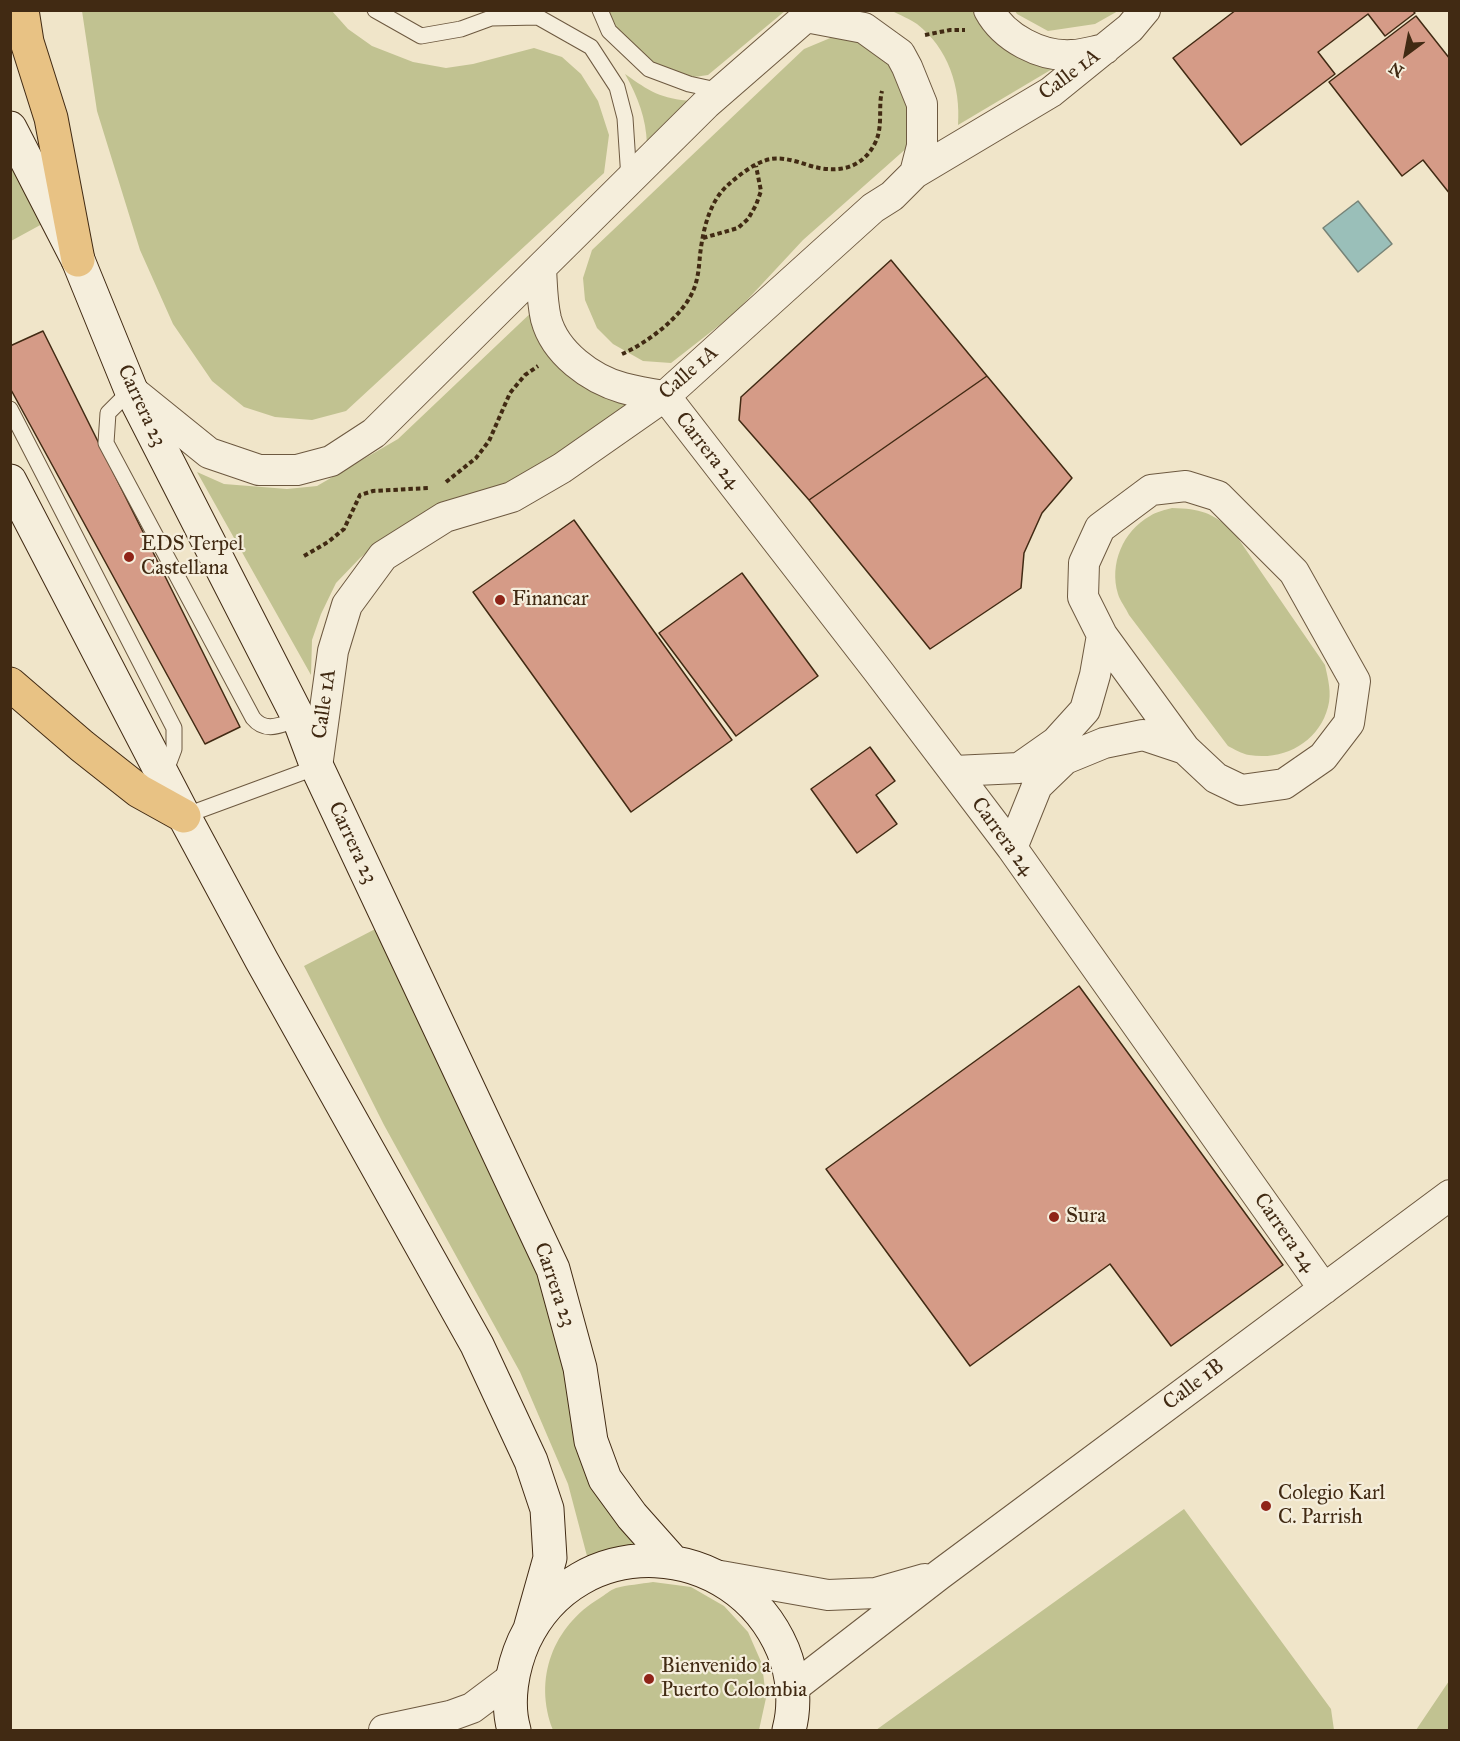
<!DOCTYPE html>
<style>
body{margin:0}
#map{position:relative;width:1460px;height:1741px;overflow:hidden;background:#f0e5c9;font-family:"IM FELL Great Primer",serif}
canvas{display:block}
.frame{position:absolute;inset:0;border:12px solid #412a13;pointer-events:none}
.north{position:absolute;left:1376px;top:24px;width:60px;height:60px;-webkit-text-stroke:4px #f5eedc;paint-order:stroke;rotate:212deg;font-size:16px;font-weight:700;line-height:24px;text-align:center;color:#412a13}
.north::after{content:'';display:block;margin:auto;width:21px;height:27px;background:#412a13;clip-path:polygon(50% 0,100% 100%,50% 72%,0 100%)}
</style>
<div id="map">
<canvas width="1460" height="1741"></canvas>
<div class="frame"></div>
<div class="north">N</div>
</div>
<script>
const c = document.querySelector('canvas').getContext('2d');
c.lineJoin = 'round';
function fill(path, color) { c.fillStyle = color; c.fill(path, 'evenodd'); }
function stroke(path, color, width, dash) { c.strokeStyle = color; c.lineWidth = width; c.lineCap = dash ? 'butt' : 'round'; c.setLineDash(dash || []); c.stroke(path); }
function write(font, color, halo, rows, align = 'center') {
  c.font = font + ' "IM FELL Great Primer",serif'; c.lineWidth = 4.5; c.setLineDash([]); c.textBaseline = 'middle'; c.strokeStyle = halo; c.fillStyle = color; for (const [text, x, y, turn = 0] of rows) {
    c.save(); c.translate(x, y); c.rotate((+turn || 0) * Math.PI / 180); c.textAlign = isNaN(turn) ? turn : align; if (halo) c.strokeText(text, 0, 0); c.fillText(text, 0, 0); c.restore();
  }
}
const green = new Path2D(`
 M82 11H332L348 29 372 46 413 62 446 68 473 64 534 48 562 57 581 74 598 101 609 135 604 173 346 411 312 420 275 417 244 407 212 381 173 324 140 250 97 111Z
 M609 11H785L708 75C671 82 658 70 632 46 622 36 613 25 609 11Z
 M892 11H984L1064 62 958 125C961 87 948 48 917 24 910 19 900 15 892 11Z
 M1015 11H1118L1095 24 1048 31 1017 14Z
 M847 31 905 72 909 146 803 240 735 313 671 363 643 361 613 344 597 328 585 300 583 278 592 250 804 49Z
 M625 74C649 91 661 99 692 101L647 144C646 118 638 97 625 74Z
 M10 152 44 223 11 241H10Z
 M536 308 637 399 519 480 451 500 389 534 360 558 336 583 321 614 312 640 311 675 197 472 224 484 287 489 317 486 398 439Z
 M1172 508C1201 509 1211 512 1233 531L1325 665C1328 679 1332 693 1328 707 1319 742 1284 761 1249 755 1242 754 1234 749 1228 746L1129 615C1126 608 1120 601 1118 594 1109 564 1123 531 1150 516 1156 512 1165 510 1172 508Z
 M381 926 541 1275 569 1369 652 1550 606 1552 587 1556 568 1484 520 1372 384 1125 304 966Z
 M1184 1509 1331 1709 1334 1730H876Z
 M653 1582 691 1587 724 1606 748 1632 762 1664 766 1698 759 1730H553C533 1679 553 1626 600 1598 605 1595 610 1590 616 1588 627 1585 641 1584 653 1582Z
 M1449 1681V1730H1416Z`);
const water = new Path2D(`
 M1358 201 1392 244 1358 272 1323 228Z`);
const building = new Path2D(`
 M1236 10H1412L1415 13 1385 36 1368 14 1318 52 1335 74 1241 145 1173 58Z
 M1416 16 1450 59V194L1423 160 1402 176 1329 82Z
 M891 260 987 376 809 500 739 420 741 397Z
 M43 331 240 727 205 744 10 388V346Z
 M987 376 1072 478 1042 513 1024 553 1021 588 930 649 809 500Z
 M574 520 732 740 631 812 473 592Z
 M742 573 818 676 736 736 659 633Z
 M870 747 895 781 876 795 897 824 857 853 811 789Z
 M1079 986 1283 1265 1171 1346 1110 1264 970 1366 826 1169Z`);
const path = new Path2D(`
 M925 35 950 30H965
 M703 238 738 228 748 219 756 205 761 191 756 166
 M622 354C647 343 682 317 693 291 698 280 699 267 700 255 703 230 709 202 728 185 739 175 757 161 771 159 785 157 798 162 811 166 839 174 864 168 876 141 883 125 878 107 882 91
 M446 482 476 458 489 441 510 393 525 375 538 366
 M304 556 328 542 344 529 360 495 373 491 428 488`);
const lane = new Path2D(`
 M375 10 421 36 461 29 491 18 498 11
 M600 10 609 31 649 69 689 84 721 91
 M491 18 538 17 591 47 617 87 625 118 629 179
 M131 390 108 413 106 443 253 718C266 734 282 724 299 719
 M10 409 174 728V749L165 773
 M184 816 317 767`);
const street = new Path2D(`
 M989 10C1004 38 1041 57 1072 55 1083 55 1094 51 1105 49
 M806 17 864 28 900 54 907 67 922 104V146L915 173
 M541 268C542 285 542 302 546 319 555 353 591 379 623 388 637 392 651 394 665 396L878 671 1012 848 1324 1289
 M131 390 209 453 259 470H297L331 461 374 433 706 104 814 10
 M1102 635 1185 749
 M317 767 333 651 347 605 383 556 445 517 512 497 562 468 665 396 873 208 892 196 915 173 1051 92 1130 28 1145 10
 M954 771 1019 768 1056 742 1085 710 1095 675 1102 635 1083 597 1084 563 1100 528 1151 490 1186 486 1218 496 1294 572 1355 681 1349 723 1323 757 1284 784 1241 790 1216 778 1185 749 1143 735 1104 743 1065 759 1037 786 1012 848
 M715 1575 828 1595 876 1593 925 1579
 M793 1688 939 1575 1450 1195
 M384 1730 450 1716 472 1708 512 1678`);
const secondary = new Path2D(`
 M10 128 78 260 131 390 299 719 317 767 553 1269 580 1368 591 1441 605 1479 632 1516 672 1561
 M10 481 184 816 262 961 477 1345 531 1461 547 1509 550 1558 530 1629
 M514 1730C506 1702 512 1668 524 1641 577 1528 735 1537 783 1650 793 1675 796 1704 789 1730`);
const highway = new Path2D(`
 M22 10 27 42 51 118 78 260
 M10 684 82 746 139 791 184 816`);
const markers = [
 [129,557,6,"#8f2418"],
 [500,600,6,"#8f2418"],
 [1054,1217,6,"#8f2418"],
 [1266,1506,6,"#8f2418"],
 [649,1679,6,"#8f2418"]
];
const streetNames = [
 ["Calle 1A",1070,75,-37],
 ["Calle 1A",689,373,-41],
 ["Carrera 23",141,406,65],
 ["Carrera 24",707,451,52],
 ["Calle 1A",325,704,-82],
 ["Carrera 24",1002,837,54],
 ["Carrera 23",352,843,65],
 ["Carrera 24",1284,1233,55],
 ["Carrera 23",554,1285,71],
 ["Calle 1B",1194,1385,-37]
];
const poiNames = [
 ["EDS Terpel",141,545],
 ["Castellana",141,569],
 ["Financar",512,600],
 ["Sura",1066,1217],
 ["Colegio Karl",1278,1494],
 ["C. Parrish",1278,1518],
 ["Bienvenido a",661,1667],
 ["Puerto Colombia",661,1691]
];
fill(green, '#c1c291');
fill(water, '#9abfb9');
stroke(water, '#768377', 1.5);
fill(building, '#d59b87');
stroke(building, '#412a13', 1.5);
stroke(lane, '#6d5940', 17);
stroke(street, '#6d5940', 32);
stroke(secondary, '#412a13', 35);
stroke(highway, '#412a13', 35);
stroke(path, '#412a13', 4, [4.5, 3]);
stroke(lane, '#f5eedc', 15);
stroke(street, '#f5eedc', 30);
stroke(secondary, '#f5eedc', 33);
stroke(highway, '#e8c284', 33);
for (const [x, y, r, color] of markers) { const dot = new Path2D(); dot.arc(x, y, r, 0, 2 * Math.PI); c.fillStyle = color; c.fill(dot); stroke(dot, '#f5eedc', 2); }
write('21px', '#412a13', '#f5eedc', streetNames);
write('21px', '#412a13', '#f5eedc', poiNames, 'left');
</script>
